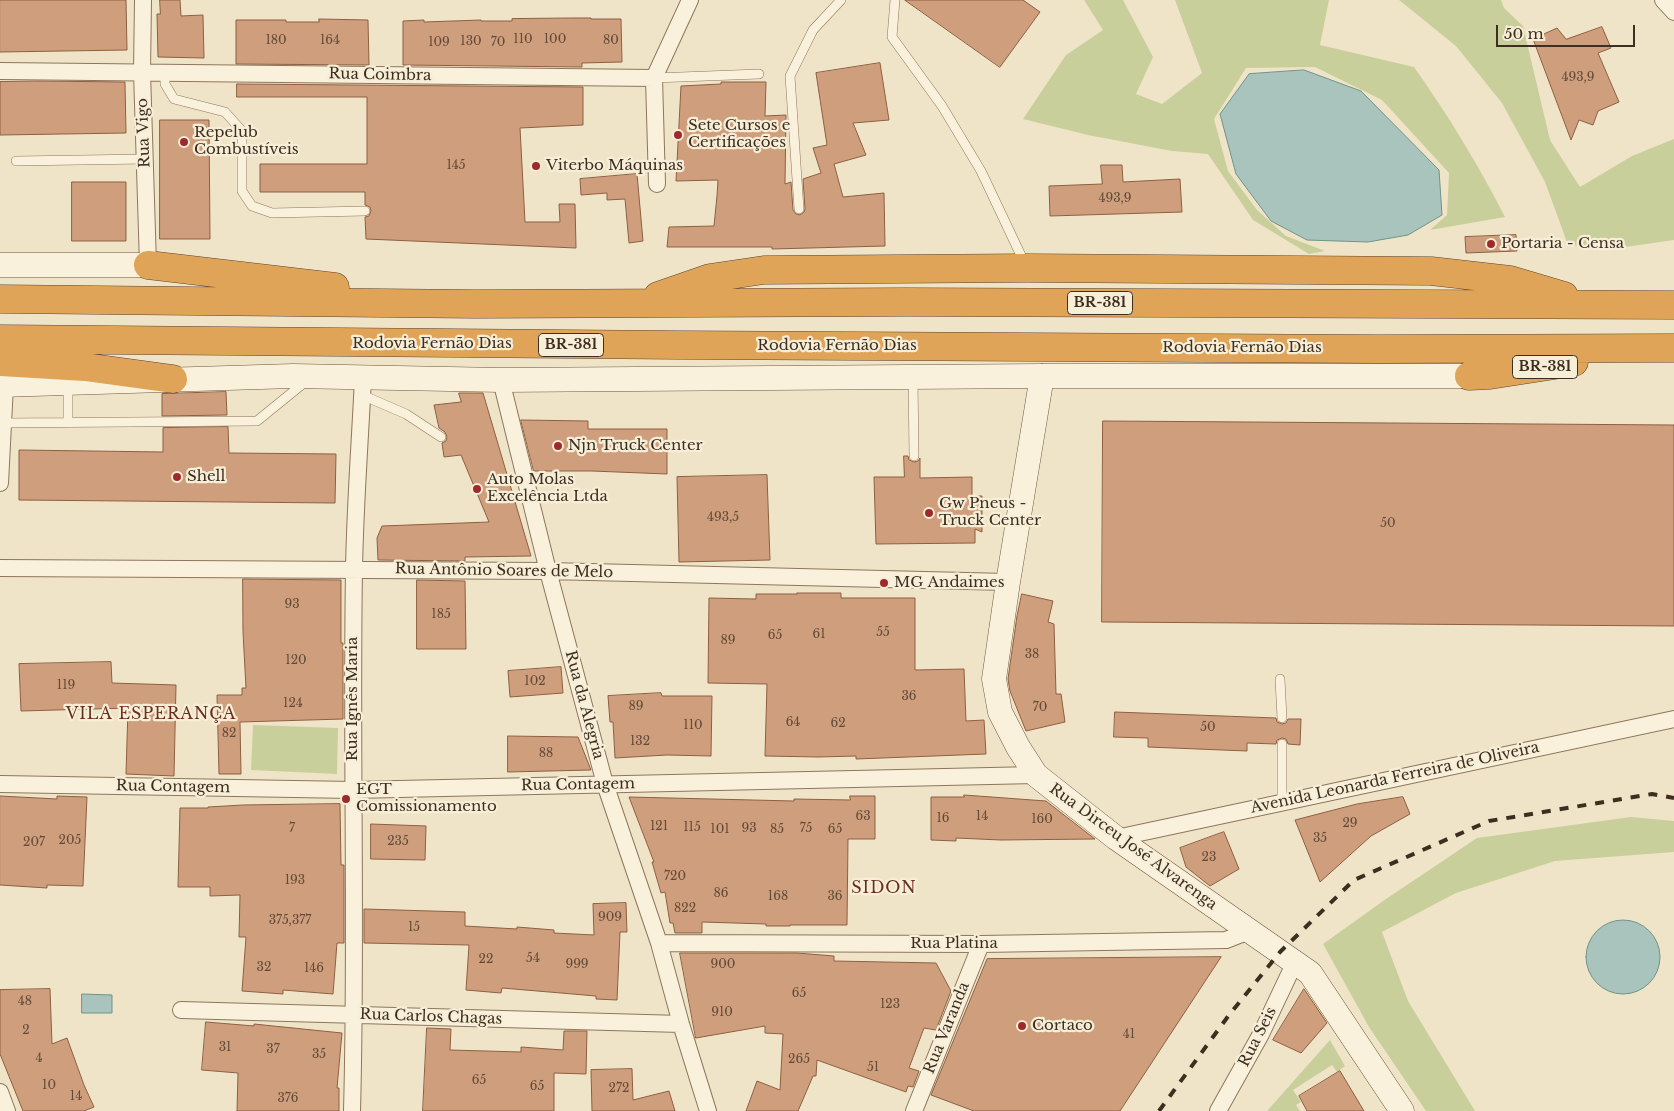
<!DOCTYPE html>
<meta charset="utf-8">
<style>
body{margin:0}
#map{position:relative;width:1674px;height:1111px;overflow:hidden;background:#f0e4c8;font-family:"Libre Baskerville",serif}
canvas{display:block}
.scale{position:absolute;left:1496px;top:25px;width:139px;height:22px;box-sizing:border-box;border:2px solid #3d2e20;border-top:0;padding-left:6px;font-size:15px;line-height:18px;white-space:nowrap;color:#3d2e20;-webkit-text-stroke:4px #f7eed8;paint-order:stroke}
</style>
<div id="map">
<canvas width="1674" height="1111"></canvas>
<div class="scale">50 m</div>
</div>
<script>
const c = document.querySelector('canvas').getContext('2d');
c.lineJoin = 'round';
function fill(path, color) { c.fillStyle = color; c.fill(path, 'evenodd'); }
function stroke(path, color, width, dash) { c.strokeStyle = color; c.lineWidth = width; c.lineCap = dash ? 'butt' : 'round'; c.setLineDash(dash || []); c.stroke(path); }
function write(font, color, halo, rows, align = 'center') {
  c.font = font + ' "Libre Baskerville",serif'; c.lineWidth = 4.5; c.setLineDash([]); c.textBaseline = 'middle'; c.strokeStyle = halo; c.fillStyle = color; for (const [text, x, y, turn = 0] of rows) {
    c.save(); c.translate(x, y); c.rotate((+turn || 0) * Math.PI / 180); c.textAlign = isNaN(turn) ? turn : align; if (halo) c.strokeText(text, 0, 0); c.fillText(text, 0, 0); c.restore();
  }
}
const green = new Path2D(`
 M1084 0H1123L1153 57 1136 94 1162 104 1202 73 1175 0H1329L1320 45 1414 67C1448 115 1478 164 1505 217L1430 230 1447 215 1449 173 1382 100 1315 67 1246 68 1214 119 1228 171 1257 210 1286 236 1325 251 1309 254 1253 220 1208 154 1172 151 1088 135 1023 119 1066 55 1103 30Z
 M1399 0H1501L1504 8 1523 26 1550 140 1580 187 1632 156 1674 139V240L1618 248 1568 245 1545 182 1502 103 1456 46Z
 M253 725 338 728 337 774 251 770Z
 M1631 817 1674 821V852L1555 861 1456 893 1382 932 1408 1001 1475 1111H1426L1369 1027 1323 944 1386 899 1477 838Z
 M1330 1040 1345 1066 1337 1072 1332 1065 1293 1090 1301 1102 1296 1105 1300 1111H1267Z`);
const water = new Path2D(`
 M1304 70 1361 91 1439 170 1442 215 1408 235 1368 242 1307 240 1271 221 1236 174 1220 114 1249 74Z
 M1586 957a37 37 0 1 1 74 0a37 37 0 1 1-74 0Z
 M82 994 112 995V1013H82Z`);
const building = new Path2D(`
 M0 0H126L127 50 0 52Z
 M160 0H180L181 16 203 15 204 58 158 57 157 14H160Z
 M905 0H1023L1040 12 1000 67Z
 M570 18H591V19H621L622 62 582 63V67L403 65V21L424 20V22L481 20V21H512V19Z
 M319 19 368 20 369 65 236 64V20H286V22H319Z
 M1602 27 1611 48 1598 53 1619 102 1598 111 1593 125 1579 120 1571 140 1533 39 1557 28 1566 39Z
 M880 63 889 120 853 123 866 155 834 164 843 197 884 193 885 246 772 249V247H667L669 227 714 226 717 196 718 180 676 181 681 86 721 84V82H766L765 116 786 115 785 184 791 182 793 210 796 214 800 215 804 212 805 209 803 179 821 173 813 148 827 145 816 73Z
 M37 81 125 82 126 133 0 135V82Z
 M237 84 583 87V125L520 128 525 222H560L559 204H575L576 248 366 239 365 217 369 216 371 211 370 207 365 205V192H260V164H367V97H237Z
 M160 120H209L210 239H160Z
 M1101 165H1122L1123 182 1180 179 1182 212 1050 216 1049 186 1102 184Z
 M637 174 643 241 629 243 625 199 607 200V193L581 195 580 179Z
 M72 182H126V241H72Z
 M1516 235 1517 251 1466 253 1465 237Z
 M226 392 227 415 162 416V394Z
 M459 393H483L531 556 465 557V561L378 560 377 538 382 526 489 522 461 455 444 457 442 443 446 441 447 437 445 432 439 428 434 405 461 402Z
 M521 420 588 421V429H667V474L592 471H534Z
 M1103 421 1674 425V626L1102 622Z
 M228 427 229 453 336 454 335 503 19 500V450L163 452V428Z
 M904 456H908L909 460 914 462 918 461 920 458V478L972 477V496H982V532L975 529V543L876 544 874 477H904Z
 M767 475 770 560 679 562 677 477Z
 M243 579 341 580V643H343V719L240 722 241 774H219L217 695H242V688H246L243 632Z
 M417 580 465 581 466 649H417Z
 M797 593H841V598H915V670L964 669 966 721 984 720 986 754 856 759V756L819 757 765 756 767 684 708 683 709 598 756 599V594H797Z
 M1022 594 1053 601 1048 622 1054 624 1056 694H1061L1065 722 1026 731 1010 691 1008 679 1017 616Z
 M111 662 112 683 176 685 174 776 126 774 128 708 21 711 19 664Z
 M561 667 563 693 510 697 508 671Z
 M661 693 662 696H712L711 756 667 755 615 758 613 722H610L608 696Z
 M1115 712 1276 718 1277 722 1282 724 1286 723 1288 719H1301L1300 745 1288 744 1286 739 1282 738 1277 740 1276 744 1247 743V751L1148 747V738L1114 737Z
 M508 736 578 737 591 770 508 772Z
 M964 795 1046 801 1095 839 1001 840 956 838V841L931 840V797H964Z
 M0 796 57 799V796L87 797 83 886 47 885V888L0 885Z
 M850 796H875V839H848L847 925H790V926H766V924L702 922V933H675L673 923H670L665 892 661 893 652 862H654L629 797 794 801V799L850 800Z
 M1403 797 1410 814 1371 836 1320 882 1295 820 1357 804Z
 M340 804 341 865H344V943H337L333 994 283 990V994L242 991 246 937H239L240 895 210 896V887H178L180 808H208V807L243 805Z
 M371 824 426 826 425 860 371 859Z
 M1224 832 1239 869 1210 886 1186 867 1180 848Z
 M626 903 627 932H620L617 1000 596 999V996L502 988 501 993 466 990 469 945 364 943V909L465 912V926L517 929V927L554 930V933L594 935 593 904Z
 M680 953H797L834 956V961L936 963 951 991 936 1030 924 1028 909 1068 919 1071 913 1087 908 1086 906 1092 817 1060 816 1076H813L798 1111H746L757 1081 780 1090 783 1034 765 1033V1026L696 1038Z
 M1221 957 1120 1111H974L931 1095 987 959Z
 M50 989 52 1044 67 1038 84 1085 94 1107 84 1111H23L0 1054V990Z
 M1304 989 1327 1023 1301 1053 1273 1040Z
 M206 1022 254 1026V1024L342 1033 337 1088H339V1111H237L238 1073 202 1070Z
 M427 1028 451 1029 450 1050 521 1052V1047L563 1050 564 1031H587L586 1074 554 1073V1111H423Z
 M632 1069 633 1100 669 1091 675 1111H592L591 1070Z
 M1340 1071 1364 1111H1307L1299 1096Z`);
const service = new Path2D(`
 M895 0 892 37 942 106 981 171 1025 264
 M165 72V84L174 99 225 112 242 131V191L252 206 272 213 365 211
 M654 78 759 74
 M16 161 145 159
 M799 209 790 76 813 30 841 0
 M913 378 914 456
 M68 385V422
 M362 395 406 414 441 437
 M3 423 257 421 305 382
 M1280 679 1282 718
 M1282 802V744`);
const minor = new Path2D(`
 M143 0 142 72 148 265
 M1663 0 1674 12
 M0 71 654 78
 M657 184 654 78 690 0
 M501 380 548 571 605 784 659 943 681 1024 708 1111
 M0 483 5 385
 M0 568 548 571 1008 582
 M0 784 353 790 1036 775
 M1116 838 1674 719
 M659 943 981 944 1226 940 1249 931
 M181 1010 681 1024
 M0 1092 7 1111
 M352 1111C357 931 351 750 354 570 355 506 360 442 363 378
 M914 1111 981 944
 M1218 1111 1261 1034 1295 962`);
const secondary = new Path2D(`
 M0 265H148
 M1042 376 1008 582 994 679 1000 712 1018 747 1036 775 1116 838 1310 973 1402 1111
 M0 385 293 376 501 380 1042 376H1469`);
const motorway = new Path2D(`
 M148 265 335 287
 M658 296 710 278 764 270 1027 268 1431 271 1510 280 1564 296
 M0 299 476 304 906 302 1674 305
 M0 339 678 345 1378 349 1674 348
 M0 362 85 367 173 379
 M1469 376 1490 375 1574 362`);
const rail = new Path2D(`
 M1159 1111 1229 1015 1280 952 1354 880 1489 821 1652 794 1674 798`);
const markers = [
 [678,135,5,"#9e2a2b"],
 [184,142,5,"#9e2a2b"],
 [536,166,5,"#9e2a2b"],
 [1491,244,5,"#9e2a2b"],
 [558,446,5,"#9e2a2b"],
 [177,477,5,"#9e2a2b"],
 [477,489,5,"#9e2a2b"],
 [929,513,5,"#9e2a2b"],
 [884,583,5,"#9e2a2b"],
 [346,799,5,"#9e2a2b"],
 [1022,1026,5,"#9e2a2b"]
];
const numberNames = [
 ["110",523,40],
 ["100",555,40],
 ["180",276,41],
 ["164",330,41],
 ["80",611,41],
 ["130",471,42],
 ["109",439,43],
 ["70",498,43],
 ["493,9",1578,78],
 ["145",456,166],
 ["493,9",1115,199],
 ["493,5",723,518],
 ["50",1388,524],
 ["93",292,605],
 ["185",441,615],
 ["55",883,633],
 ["61",819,635],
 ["65",775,636],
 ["89",728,641],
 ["38",1032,655],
 ["120",296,661],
 ["102",535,682],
 ["119",66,686],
 ["36",909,697],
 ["124",293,704],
 ["89",636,707],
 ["70",1040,708],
 ["64",793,723],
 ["62",838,724],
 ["110",693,726],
 ["50",1208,728],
 ["82",229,734],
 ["132",640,742],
 ["88",546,754],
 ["63",863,817],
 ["14",982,817],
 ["16",943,819],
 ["160",1042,820],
 ["29",1350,824],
 ["121",659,827],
 ["115",692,828],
 ["7",292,829],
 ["93",749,829],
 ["75",806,829],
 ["101",720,830],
 ["85",777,830],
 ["65",835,830],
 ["35",1320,839],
 ["205",70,841],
 ["235",398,842],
 ["207",34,843],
 ["23",1209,858],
 ["720",675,877],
 ["193",295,881],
 ["86",721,894],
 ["168",778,897],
 ["36",835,897],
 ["822",685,909],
 ["909",610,918],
 ["375,377",290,921],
 ["15",414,928],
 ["54",533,959],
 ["22",486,960],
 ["999",577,965],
 ["900",723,965],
 ["32",264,968],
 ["146",314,969],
 ["65",799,994],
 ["48",25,1002],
 ["123",890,1005],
 ["910",722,1013],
 ["2",26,1031],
 ["41",1129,1035],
 ["31",225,1048],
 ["37",273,1050],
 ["35",319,1055],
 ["4",39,1059],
 ["265",799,1060],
 ["51",873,1068],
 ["65",479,1081],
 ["10",49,1086],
 ["65",537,1087],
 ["272",619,1089],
 ["14",76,1097],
 ["376",288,1099]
];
const shields = [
 [1100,303,65],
 [571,345,65],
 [1545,367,65]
];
const shieldNames = [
 ["BR-381",1100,303],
 ["BR-381",571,345],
 ["BR-381",1545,367]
];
const streetNames = [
 ["Rua Coimbra",380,75,1],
 ["Rua Vigo",144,133,-92],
 ["Rodovia Fernão Dias",432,344],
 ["Rodovia Fernão Dias",837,346],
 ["Rodovia Fernão Dias",1242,348],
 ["Rua Antônio Soares de Melo",504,571,1],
 ["Rua Ignês Maria",353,699,-90],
 ["Rua da Alegria",584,705,75],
 ["Avenida Leonarda Ferreira de Oliveira",1395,778,-12],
 ["Rua Contagem",578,785,-1],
 ["Rua Contagem",173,787,1],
 ["Rua Dirceu José Alvarenga",1133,847,36],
 ["Rua Platina",954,944],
 ["Rua Carlos Chagas",431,1017,2],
 ["Rua Varanda",947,1028,-68],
 ["Rua Seis",1258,1037,-63]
];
const poiNames = [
 ["Sete Cursos e",688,126],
 ["Certificações",688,143],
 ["Repelub",194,133],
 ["Combustíveis",194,150],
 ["Viterbo Máquinas",546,166],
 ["Portaria - Censa",1501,244],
 ["Njn Truck Center",568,446],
 ["Shell",187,477],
 ["Auto Molas",487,480],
 ["Excelência Ltda",487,497],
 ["Gw Pneus -",939,504],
 ["Truck Center",939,521],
 ["MG Andaimes",894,583],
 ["EGT",356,790],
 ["Comissionamento",356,807],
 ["Cortaco",1032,1026]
];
const neighbourhoodNames = [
 ["VILA ESPERANÇA",151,714],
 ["SIDON",884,888]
];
fill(green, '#c9cf9b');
fill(water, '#a9c4bc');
stroke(water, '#6f938a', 1);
fill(building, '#cf9f7d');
stroke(building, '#8d5f41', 1);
stroke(service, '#8d765c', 10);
stroke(minor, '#8d765c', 18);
stroke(secondary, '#6f573f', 25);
stroke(motorway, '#5b4430', 29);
stroke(service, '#faf1dc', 9);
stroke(minor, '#faf1dc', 16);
stroke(secondary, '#faf1dc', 24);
stroke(motorway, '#e0a458', 28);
stroke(rail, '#3d2e20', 4, [9, 9]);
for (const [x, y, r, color] of markers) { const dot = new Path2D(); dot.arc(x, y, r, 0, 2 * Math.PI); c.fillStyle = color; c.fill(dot); stroke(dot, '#f7eed8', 2); }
write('12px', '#624a37', null, numberNames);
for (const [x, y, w] of shields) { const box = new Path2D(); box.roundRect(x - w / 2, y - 11.5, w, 23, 4); c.fillStyle = '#f7eed8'; c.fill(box); stroke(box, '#3d2e20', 1); }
write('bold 14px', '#3d2e20', null, shieldNames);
write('15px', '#3d2e20', '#f7eed8', streetNames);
write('15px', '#3d2e20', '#f7eed8', poiNames, 'left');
c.letterSpacing = '1px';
write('16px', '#6b2e1e', '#f7eed8', neighbourhoodNames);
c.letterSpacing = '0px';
</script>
